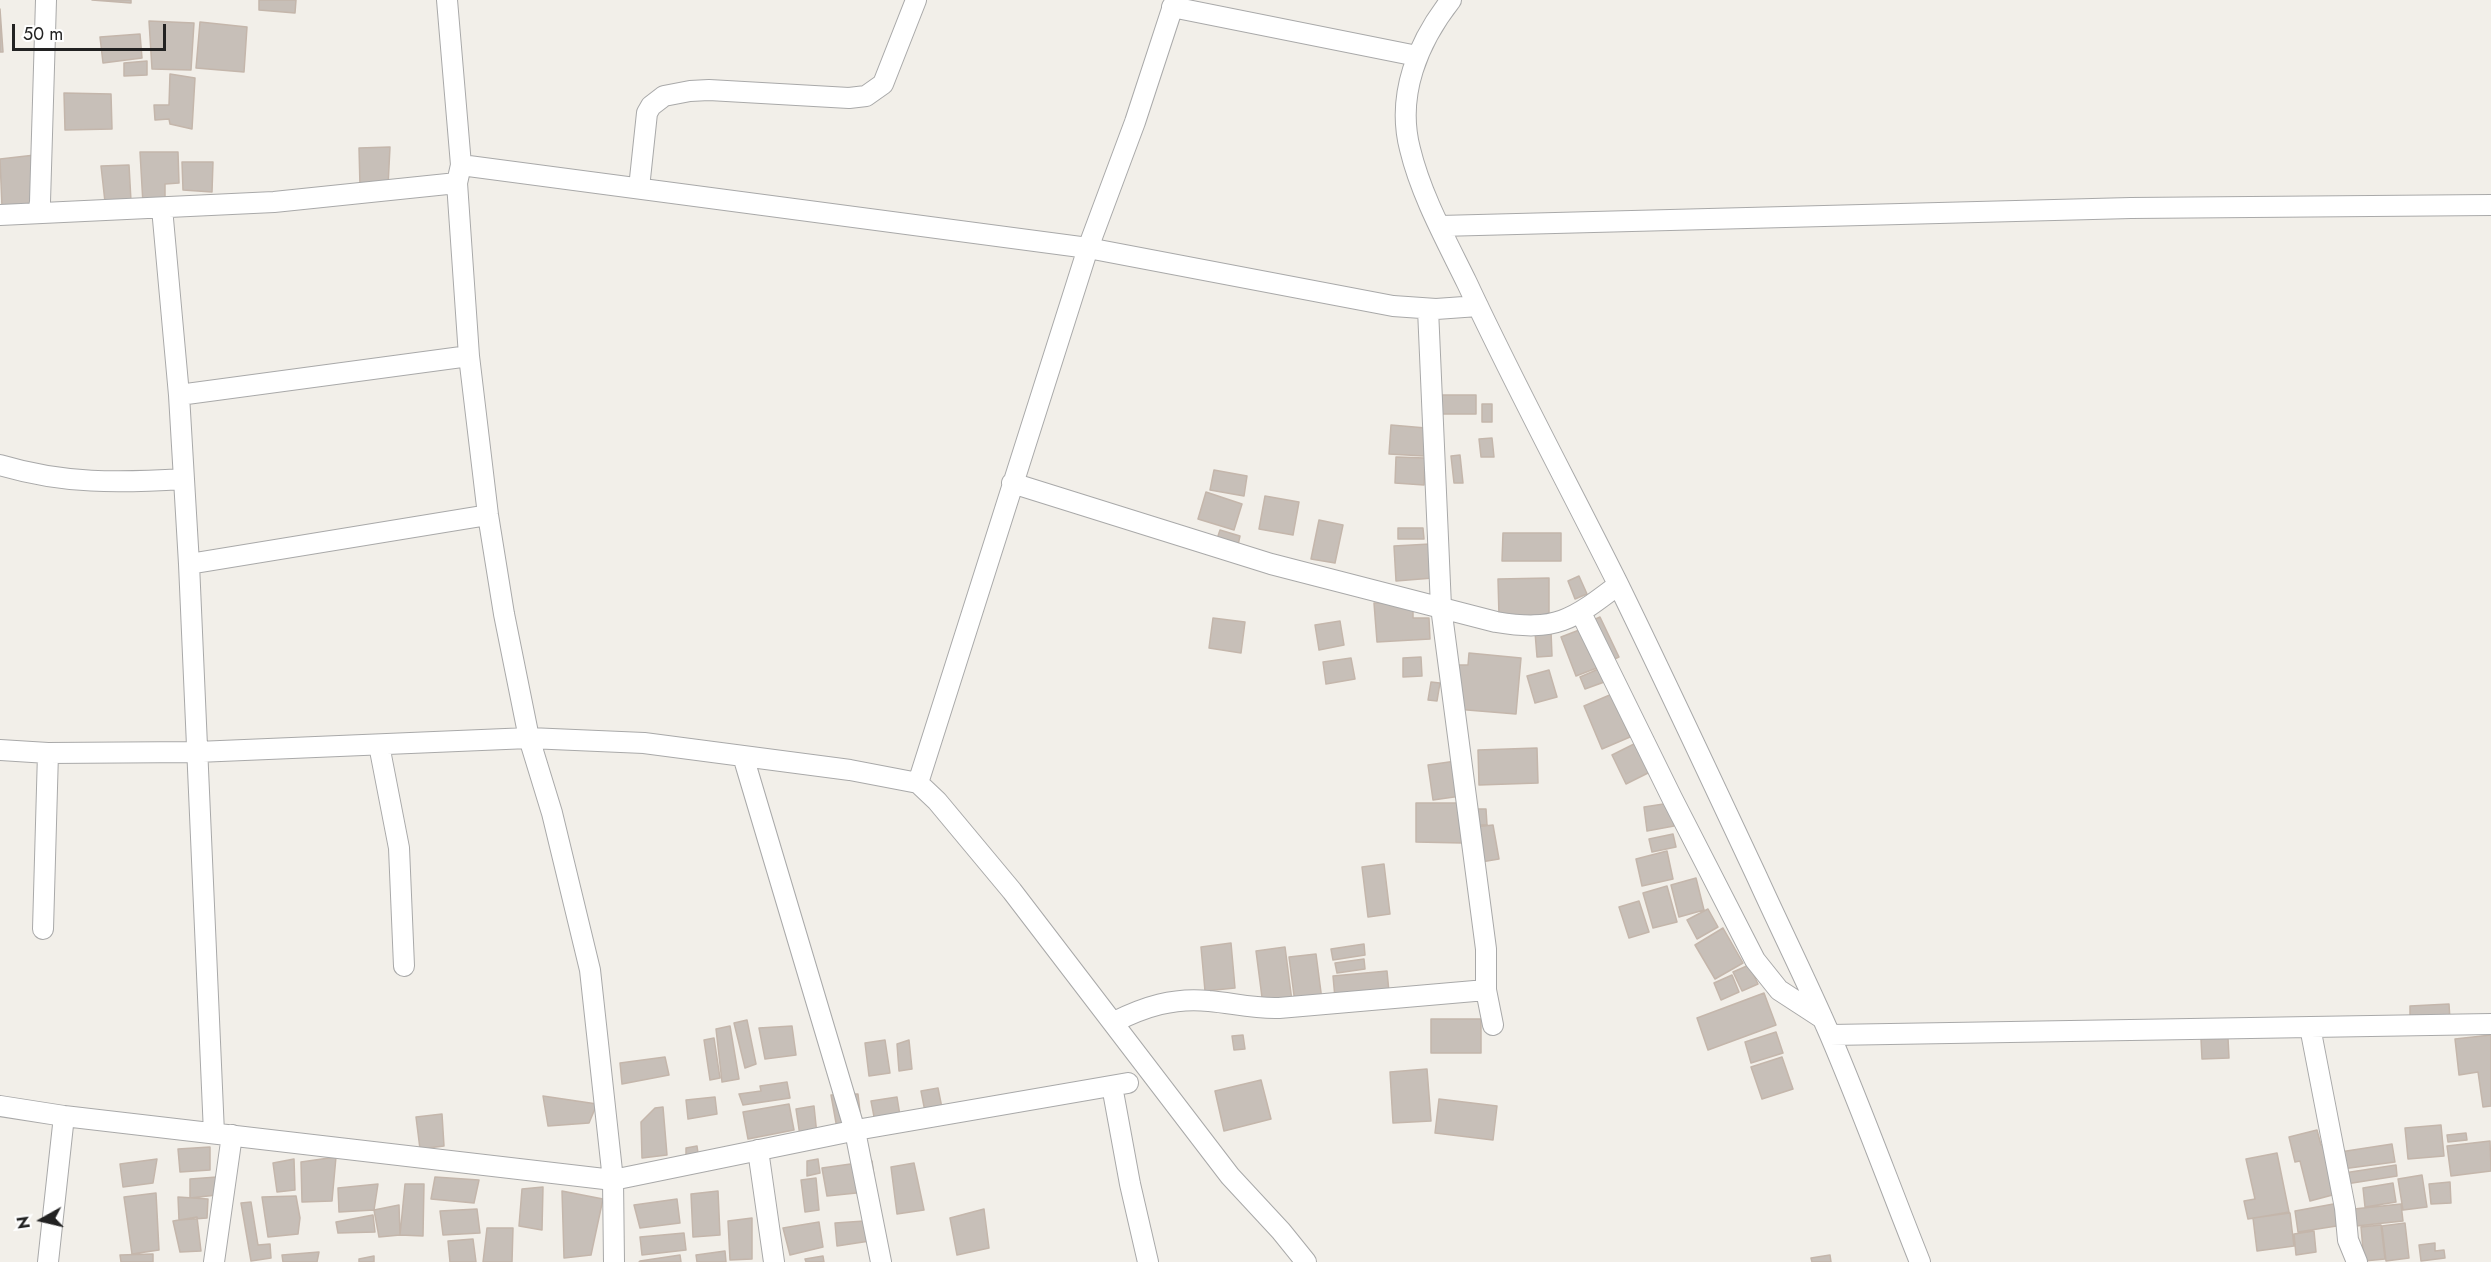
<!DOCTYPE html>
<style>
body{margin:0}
#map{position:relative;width:2491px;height:1262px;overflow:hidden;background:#f2efe9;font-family:Jost,sans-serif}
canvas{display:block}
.north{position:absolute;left:12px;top:1190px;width:60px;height:60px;-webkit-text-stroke:4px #fff;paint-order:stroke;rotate:262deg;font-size:16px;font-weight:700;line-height:24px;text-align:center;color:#222}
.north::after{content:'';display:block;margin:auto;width:21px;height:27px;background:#222;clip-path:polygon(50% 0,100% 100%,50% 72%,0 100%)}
.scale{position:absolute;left:12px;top:24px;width:154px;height:27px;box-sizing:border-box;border:3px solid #222;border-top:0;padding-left:8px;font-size:18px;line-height:21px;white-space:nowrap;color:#222;-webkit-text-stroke:4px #fff;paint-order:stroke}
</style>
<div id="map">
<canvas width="2491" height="1262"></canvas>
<div class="north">N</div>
<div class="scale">50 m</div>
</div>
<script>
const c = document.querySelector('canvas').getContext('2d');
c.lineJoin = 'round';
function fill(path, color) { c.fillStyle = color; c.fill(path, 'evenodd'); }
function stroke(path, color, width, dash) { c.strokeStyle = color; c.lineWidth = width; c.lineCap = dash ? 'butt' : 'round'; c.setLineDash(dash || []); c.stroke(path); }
const building = new Path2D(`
 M92 0H131V3Z
 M259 0H296L295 13 259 10Z
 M0 9 3 52H0Z
 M149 21 194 23 191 70 152 69Z
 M200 22 247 27 244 72 196 68Z
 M140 34 142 58 103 63 100 37Z
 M147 61V75L124 76V63Z
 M170 74 195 78 192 129 170 124 169 119 155 120 154 105H169Z
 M64 93 111 94 112 129 65 130Z
 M390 147 388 186H360L359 148Z
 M140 152H178L179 183 165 184V203L143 204Z
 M35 155 40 202 2 207 0 159Z
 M182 162H213L212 192 183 190Z
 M129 165 131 201 105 202 101 166Z
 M1438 395H1476V414H1437Z
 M1482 404H1492V422H1482Z
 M1391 425 1426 428 1424 456 1389 454Z
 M1492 438 1494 457H1481L1479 439Z
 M1460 455 1463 483H1454L1451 456Z
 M1396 457 1425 458 1424 485 1395 483Z
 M1214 470 1247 476 1244 496 1210 490Z
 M1206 492 1242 504 1234 530 1198 519Z
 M1265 496 1299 502 1293 535 1259 529Z
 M1319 520 1343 525 1335 563 1311 559Z
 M1398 528H1423L1424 539H1398Z
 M1220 530 1240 536 1238 545 1217 539Z
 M1503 533H1561V561H1502Z
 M1430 544 1433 578 1396 581 1394 546Z
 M1579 576 1587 594 1575 599 1568 581Z
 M1549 578V615L1499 616 1498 579Z
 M1413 602V618H1429L1430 639 1377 642 1374 603Z
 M1600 617 1619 657 1610 661 1591 621Z
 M1213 618 1245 622 1241 653 1209 648Z
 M1340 621 1344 645 1319 650 1315 625Z
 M1587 627 1602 666 1576 676 1561 637Z
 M1551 631 1552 656 1537 657 1535 632Z
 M1469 653 1521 658 1516 714 1455 709 1459 665H1468Z
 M1421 657 1422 676 1403 677V658Z
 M1351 658 1355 679 1326 684 1323 662Z
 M1601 668 1607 681 1585 689 1580 677Z
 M1549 670 1557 697 1535 703 1527 676Z
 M1431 682 1440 683 1437 701 1428 700Z
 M1612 694 1630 737 1602 749 1584 706Z
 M1638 742 1652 771 1626 784 1612 755Z
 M1537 748 1538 783 1479 785 1478 750Z
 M1456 761 1461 796 1433 800 1428 765Z
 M1416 803H1462V843L1416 842Z
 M1670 803 1674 826 1647 831 1644 807Z
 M1474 809H1486L1487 825H1474Z
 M1493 825 1499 859 1481 862 1475 827Z
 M1673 834 1676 847 1652 852 1649 839Z
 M1667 851 1673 879 1642 886 1636 859Z
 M1384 864 1390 914 1368 917 1362 867Z
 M1696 878 1704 910 1679 917 1671 885Z
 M1667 886 1677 922 1653 928 1643 893Z
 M1639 901 1649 932 1629 938 1619 907Z
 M1708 909 1718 927 1697 939 1687 920Z
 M1723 928 1743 963 1715 979 1695 945Z
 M1231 943 1235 988 1205 991 1201 947Z
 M1364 944 1365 955 1333 960 1331 949Z
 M1285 947 1292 1001 1263 1005 1256 951Z
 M1316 954 1322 1000 1295 1003 1289 957Z
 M1364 959 1365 969 1337 973 1335 963Z
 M1749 965 1758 984 1742 991 1733 972Z
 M1387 971 1389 992 1335 998 1333 976Z
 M1732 975 1739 992 1721 1000 1714 983Z
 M1764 993 1776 1025 1708 1050 1697 1018Z
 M2449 1004 2450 1020 2410 1022V1006Z
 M1431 1019H1481V1053H1431Z
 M747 1020 756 1064 745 1068 734 1023Z
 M730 1026 739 1079 722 1082 716 1029Z
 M792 1026 796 1055 765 1059 759 1028Z
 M1776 1032 1783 1053 1751 1063 1745 1042Z
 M1243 1035 1245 1049 1234 1050 1232 1036Z
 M2491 1035V1106L2483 1107 2478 1072 2459 1075 2455 1039Z
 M714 1038 720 1078 710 1080 704 1040Z
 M2228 1038 2229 1058 2202 1059 2201 1039Z
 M885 1040 890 1073 869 1076 865 1043Z
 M909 1040 912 1069 899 1071 897 1044Z
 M665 1057 669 1075 622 1084 620 1063Z
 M1782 1057 1793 1089 1762 1099 1751 1067Z
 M1427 1069 1431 1121 1393 1123 1390 1072Z
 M1261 1080 1271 1119 1224 1131 1215 1091Z
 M787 1082 790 1098 743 1105 739 1094 761 1091 760 1086Z
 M938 1088 945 1123 928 1127 921 1091Z
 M858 1094 862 1129 838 1134 831 1095Z
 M543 1096 597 1104 589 1123 548 1126Z
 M715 1097 717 1114 688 1119 686 1100Z
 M897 1097 902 1128 877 1132 871 1101Z
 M1439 1099 1497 1106 1493 1140 1435 1133Z
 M789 1104 794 1130 748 1139 743 1112Z
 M814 1106 817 1135 800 1136 796 1109Z
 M663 1107 667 1155 642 1158 641 1122 655 1108Z
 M442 1114 444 1146 420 1149 416 1117Z
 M2441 1125 2444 1156 2408 1159 2405 1128Z
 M2317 1130 2321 1145 2327 1143 2340 1193 2310 1201 2300 1161 2295 1162 2289 1137Z
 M2466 1133 2467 1140 2448 1142 2447 1135Z
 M2490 1141 2491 1171 2451 1176 2447 1146Z
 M2392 1144 2395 1162 2342 1169 2340 1152Z
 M697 1146 699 1160 686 1163V1148Z
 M210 1147V1170L180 1172 178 1149Z
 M2277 1153 2289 1212 2248 1219 2244 1201 2255 1199 2246 1159Z
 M336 1157 332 1201 302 1202 301 1162Z
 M157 1159 153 1183 123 1187 120 1164Z
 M294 1159 295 1190 277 1192 273 1163Z
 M818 1159 820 1173 807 1176V1161Z
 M872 1161 876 1191 827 1196 822 1168Z
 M914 1163 924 1210 897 1214 891 1167Z
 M2396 1165 2397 1176 2346 1184 2344 1173Z
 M2422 1175 2427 1207 2403 1210 2398 1179Z
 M217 1177V1195L190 1198V1179Z
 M435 1177 479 1180 474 1203 431 1199Z
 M816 1178 819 1210 805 1212 801 1180Z
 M2450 1182 2451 1203 2431 1204 2429 1184Z
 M2393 1183 2396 1202 2365 1207 2363 1188Z
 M378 1184 374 1210 339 1212 338 1188Z
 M405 1184H424L423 1236 400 1235Z
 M543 1187 542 1230 519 1226 522 1189Z
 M562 1191 603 1199 591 1255 564 1258Z
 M718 1191 720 1235 693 1237 691 1194Z
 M156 1193 159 1250 132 1254 124 1197Z
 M296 1196 300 1218 298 1234 268 1237 262 1197Z
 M178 1197 208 1199 207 1218 179 1220Z
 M677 1199 680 1223 640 1228 634 1205Z
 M251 1202 258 1245 270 1244 271 1258 251 1261 241 1203Z
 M2339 1203 2343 1225 2298 1232 2295 1211Z
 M2401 1204 2403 1221 2356 1226 2354 1209Z
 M399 1205 400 1235 379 1237 374 1210Z
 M477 1209 480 1233 443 1235 440 1211Z
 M984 1209 989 1248 957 1255 950 1218Z
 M2290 1213 2294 1246 2257 1251 2253 1218Z
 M373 1215 375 1232 338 1233 336 1222Z
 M197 1217 201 1251 180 1252 173 1221Z
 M752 1218V1259L730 1260 728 1221Z
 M879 1220 883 1239 837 1246 835 1223Z
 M819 1222 823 1247 790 1255 783 1228Z
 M2405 1223 2409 1258 2386 1261 2382 1226Z
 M2381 1225 2385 1259 2364 1261 2361 1227Z
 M487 1228H513L512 1262H483Z
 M2314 1231 2316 1252 2296 1255 2294 1234Z
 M684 1233 686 1250 642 1255 640 1237Z
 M473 1239 476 1262H450L448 1241Z
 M2435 1243V1251L2444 1250 2445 1258 2421 1261 2419 1245Z
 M725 1251 726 1262H697L696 1255Z
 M319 1252 317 1262H283L282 1255Z
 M153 1254V1262H121L120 1255Z
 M680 1255 681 1262H639L640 1261Z
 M1830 1255 1831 1262H1812L1811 1258Z
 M374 1256V1262H359V1259Z
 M823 1256 824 1262H806L805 1259Z`);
const minor = new Path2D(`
 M447 0 461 165 457 183 469 356 488 515 504 614 529 738 552 813 590 970 613 1180 614 1262
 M1451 0C1418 42 1396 95 1410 149 1421 195 1446 240 1467 283 1514 384 1567 482 1617 582 1665 680 1711 779 1757 877 1781 930 1807 982 1830 1035 1862 1110 1890 1187 1920 1262
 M1172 7 1417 56
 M461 165 1088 248 1393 306 1436 309 1478 306
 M639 188 647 113 651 106 664 96 690 91 709 90 849 98 866 96 883 84 916 0
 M162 208 179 395 189 564 214 1133
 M38 213 40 202 46 0
 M0 215 274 202 457 183
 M1440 226 2131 208 2491 205
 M1428 309 1441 607 1486 949V990L1493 1025
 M179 395 469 356
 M0 465C64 484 118 483 184 479
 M1012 483 1271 564 1496 622C1556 632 1572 620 1618 585
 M189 564 488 515
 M1581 613 1672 798 1755 960 1779 990 1822 1018
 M379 745 399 848 404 966
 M0 750 48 753 197 752 529 738 644 743 850 770 918 783 937 801 1012 891 1230 1176 1281 1231 1306 1262
 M743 756 855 1131 881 1262
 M918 783 1088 248 1135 122 1175 0
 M43 929 48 753
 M1114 1022C1144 1007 1174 997 1209 1001 1232 1003 1255 1009 1279 1008L1486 990
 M2310 1027 2345 1208 2348 1240 2357 1262
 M1830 1035 2491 1024
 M1112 1086 1130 1184 1148 1262
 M0 1106 64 1116 613 1180 862 1129 1128 1083
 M758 1150 774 1262
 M48 1262 64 1116
 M214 1262 232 1135`);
fill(building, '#c7bfb8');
stroke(building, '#c4b6ab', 1.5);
stroke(minor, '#a9a9a9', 22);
stroke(minor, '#fff', 20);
</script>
